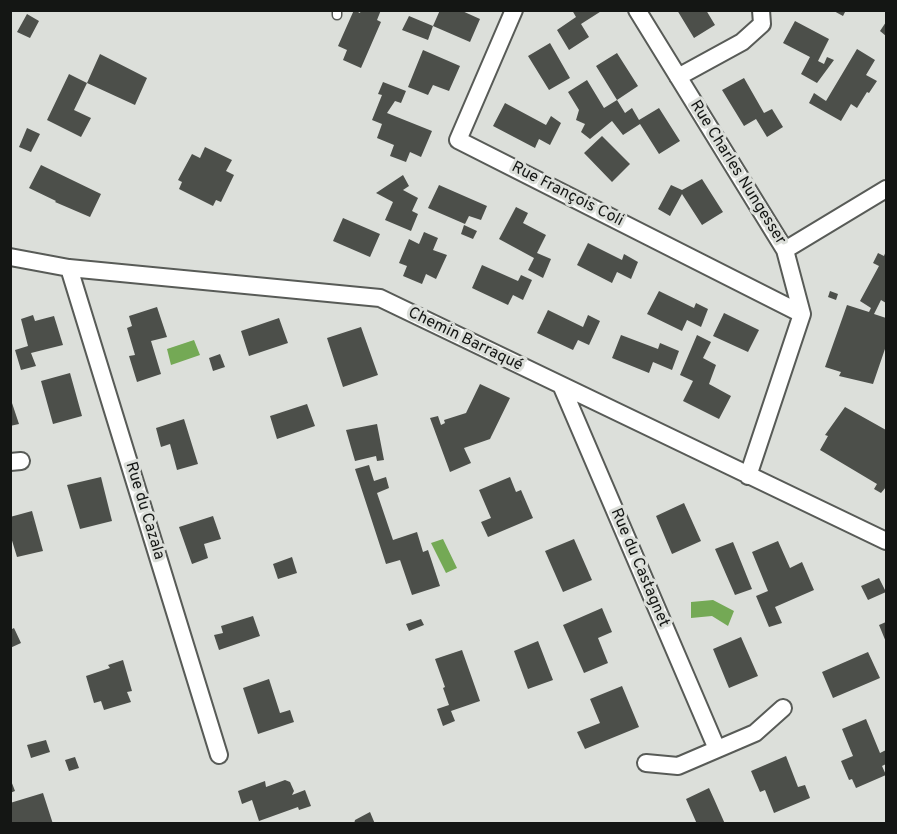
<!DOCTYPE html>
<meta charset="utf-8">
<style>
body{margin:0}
#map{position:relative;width:897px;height:834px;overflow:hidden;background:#dcdfda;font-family:Overpass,sans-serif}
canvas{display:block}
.frame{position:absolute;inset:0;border:12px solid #141614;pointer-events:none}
</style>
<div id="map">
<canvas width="897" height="834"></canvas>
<div class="frame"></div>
</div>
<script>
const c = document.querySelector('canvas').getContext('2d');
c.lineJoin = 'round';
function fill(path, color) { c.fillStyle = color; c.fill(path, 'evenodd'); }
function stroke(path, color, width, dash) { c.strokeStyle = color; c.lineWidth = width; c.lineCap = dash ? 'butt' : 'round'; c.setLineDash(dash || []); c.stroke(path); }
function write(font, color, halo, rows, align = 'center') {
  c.font = font + ' Overpass,sans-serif'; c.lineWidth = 6; c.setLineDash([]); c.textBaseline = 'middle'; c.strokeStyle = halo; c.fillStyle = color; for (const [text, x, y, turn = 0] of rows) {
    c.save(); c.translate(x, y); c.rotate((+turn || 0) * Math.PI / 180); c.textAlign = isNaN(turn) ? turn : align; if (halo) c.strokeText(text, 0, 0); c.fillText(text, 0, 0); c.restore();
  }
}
const water = new Path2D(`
 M194 340 200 355 171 365 167 349Z
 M443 539 457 568 446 573 431 543Z
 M713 600 734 611 728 626 712 616 691 618V602Z`);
const building = new Path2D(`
 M354 10 360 13 361 10H381L377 20 381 22 361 68 343 60 347 50 338 46Z
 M440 10H460L480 19 470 42 433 26Z
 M572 10H603L581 24 589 37 569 50 557 30 576 17Z
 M677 10H706L715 25 694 38Z
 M832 10H846L843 16Z
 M27 14 39 21 30 38 17 32Z
 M409 16 433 26 428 40 402 30Z
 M795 21 829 39 818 61 824 64 827 57 834 60 817 83 801 74 810 57 783 43Z
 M886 22V36L880 31Z
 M550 43 570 78 549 90 528 56Z
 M857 49 875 60 866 75 877 81 869 93 867 92 857 108 851 104 841 121 809 103 814 93 826 101Z
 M423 50 460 66 449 91 433 85 428 95 408 87Z
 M617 53 638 86 617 100 596 66Z
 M100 54 147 78 135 105 87 83Z
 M69 74 87 83 74 110 91 118 81 137 47 120Z
 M744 78 764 113 772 109 783 127 767 137 756 119 744 126 722 90Z
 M587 80 604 108 617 100 625 113 632 108 639 120 659 108 680 141 659 154 640 124 623 135 612 121 590 139 581 132 585 124 576 120 579 110 568 92Z
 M383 82 406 91 401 103 395 101 387 113 432 131 421 157 410 152 406 162 390 156 394 145 377 138 382 124 372 120 382 95 378 94Z
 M505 103 546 125 551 116 561 123 550 145 539 139 535 148 493 126Z
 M27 128 40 134 31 152 19 147Z
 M602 136 630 164 612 182 584 153Z
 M205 147 232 160 226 171 234 175 221 202 216 200 213 206 179 189 182 182 178 180 192 154 200 158Z
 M41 165 101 194 90 217 55 202 56 201 29 188Z
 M403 175 409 186 403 190 418 198 412 211 418 214 411 231 385 220 393 202 376 193Z
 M702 179 723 212 702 225 682 194 670 216 658 209 671 185 682 190Z
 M439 185 487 206 481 220 469 216 465 224 428 208Z
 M516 207 528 213 523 223 546 235 537 253 551 259 543 278 528 270 534 258 499 239Z
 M343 218 380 234 370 257 333 241Z
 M464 225 477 231 473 239 461 234Z
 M424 232 438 238 433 250 447 255 436 279 426 274 422 284 403 276 407 266 399 263 409 239 419 244Z
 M588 243 622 260 624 254 638 262 631 279 617 272 612 283 577 265Z
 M886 251V303L881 300 874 314 886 318V346L873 384 839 376 841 372 825 367 847 305 869 312 871 308 860 301 879 266 873 263 878 253 884 256Z
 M482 265 518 281 521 275 532 280 523 300 513 295 508 305 472 288Z
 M659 291 694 308 696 303 708 309 701 327 687 320 682 331 647 314Z
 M830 291 838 294 836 300 828 297Z
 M157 307 167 337 151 341 161 374 137 382 129 356 135 355 127 328 132 326 129 316Z
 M548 310 583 327 588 315 600 321 589 345 578 340 573 350 537 333Z
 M724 313 759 330 748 352 713 336Z
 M33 315 35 321 54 316 63 345 31 353 36 366 21 370 15 350 28 346 21 319Z
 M279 318 288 343 249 356 241 331Z
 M361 327 378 375 343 387 327 338Z
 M621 335 658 349 660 343 679 351 672 370 653 362 649 373 612 358Z
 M697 335 711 342 703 358 716 365 709 384 731 396 719 419 683 401 693 381 680 375Z
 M220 354 225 367 213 371 209 358Z
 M70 373 82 416 53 424 41 381Z
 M480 384 510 398 490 439 464 448 471 463 450 472 430 418 438 416 441 425 445 423 444 420 466 413Z
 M10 397 19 424 10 426Z
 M307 404 315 426 277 439 270 416Z
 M845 407 886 430V487L881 493 874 489 877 484 820 450 828 436 825 435Z
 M184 419 198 464 177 470 170 444 161 447 156 428Z
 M377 424 384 460 377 461 376 456 355 461 346 430Z
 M369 465 374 481 386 477 389 488 377 493 393 540 417 532 423 552 428 550 440 586 412 595 400 560 386 564 355 469Z
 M101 477 112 521 80 529 67 485Z
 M510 477 516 492 521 490 533 518 488 537 481 522 491 518 479 490Z
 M684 503 701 541 672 554 656 516Z
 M32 511 43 551 17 557 10 534V517Z
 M213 516 221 539 204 544 208 558 192 564 179 527Z
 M574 539 592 580 563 592 545 551Z
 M778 541 790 568 802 562 814 590 775 607 782 623 769 627 756 596 768 591 752 552Z
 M733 542 752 589 735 595 715 549Z
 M292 557 297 573 278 579 273 564Z
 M879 578 886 592 868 600 861 586Z
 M602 608 612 632 598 638 608 663 584 673 563 625Z
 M253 616 260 636 219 650 214 635 223 633 221 626Z
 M421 619 424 625 409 631 406 624Z
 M886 622V642L879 625Z
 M14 628 21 643 10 648V630Z
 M741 637 758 676 729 688 713 649Z
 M538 641 553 680 528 689 514 651Z
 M462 650 480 701 451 711 455 721 443 726 437 709 449 705 443 688 445 687 435 659Z
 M868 652 880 678 833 698 822 672Z
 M123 660 132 691 127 692 131 702 104 710 101 701 94 703 86 676 110 668 108 665Z
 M269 679 280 713 290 710 294 722 258 734 243 688Z
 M622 686 639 727 585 749 577 732 600 723 590 699Z
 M866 719 880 753 886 750V764L882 766 886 775 856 788 852 779 849 780 841 761 853 756 842 729Z
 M46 740 50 752 31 758 27 745Z
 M786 756 798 787 805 785 810 798 774 813 765 790 760 792 751 771Z
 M75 757 79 768 69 771 65 760Z
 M10 778 15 791 10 793Z
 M285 780 290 782 294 791 292 795 305 790 311 806 299 810 298 807 259 821 252 800 242 804 238 791 265 781 266 787Z
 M709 788 714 799 725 824H697L686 799Z
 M43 793 53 824H10V803Z
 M370 812 375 824H354L355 820Z`);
const lane = new Path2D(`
 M337 15V10`);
const street = new Path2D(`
 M514 10 458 140 802 314
 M637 10 785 250 802 314 748 476
 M678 77 742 42 762 24 761 10
 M785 250 886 189
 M10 257 69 268 380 298 886 541
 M69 268 219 755
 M562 387 717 749
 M10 462 21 461
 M646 763 678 766 755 733 783 708`);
const streetNames = [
 ["Rue Charles Nungesser",737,173,58],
 ["Rue François Coli",567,195,27],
 ["Chemin Barraqué",465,340,26],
 ["Rue du Cazala",144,511,73],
 ["Rue du Castagnet",639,568,67]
];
fill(water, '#74a955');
fill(building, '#4c4f4a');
stroke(lane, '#585b57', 11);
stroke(street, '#585b57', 20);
stroke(lane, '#fff', 8);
stroke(street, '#fff', 16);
write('16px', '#141614', '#dcdfda', streetNames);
</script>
